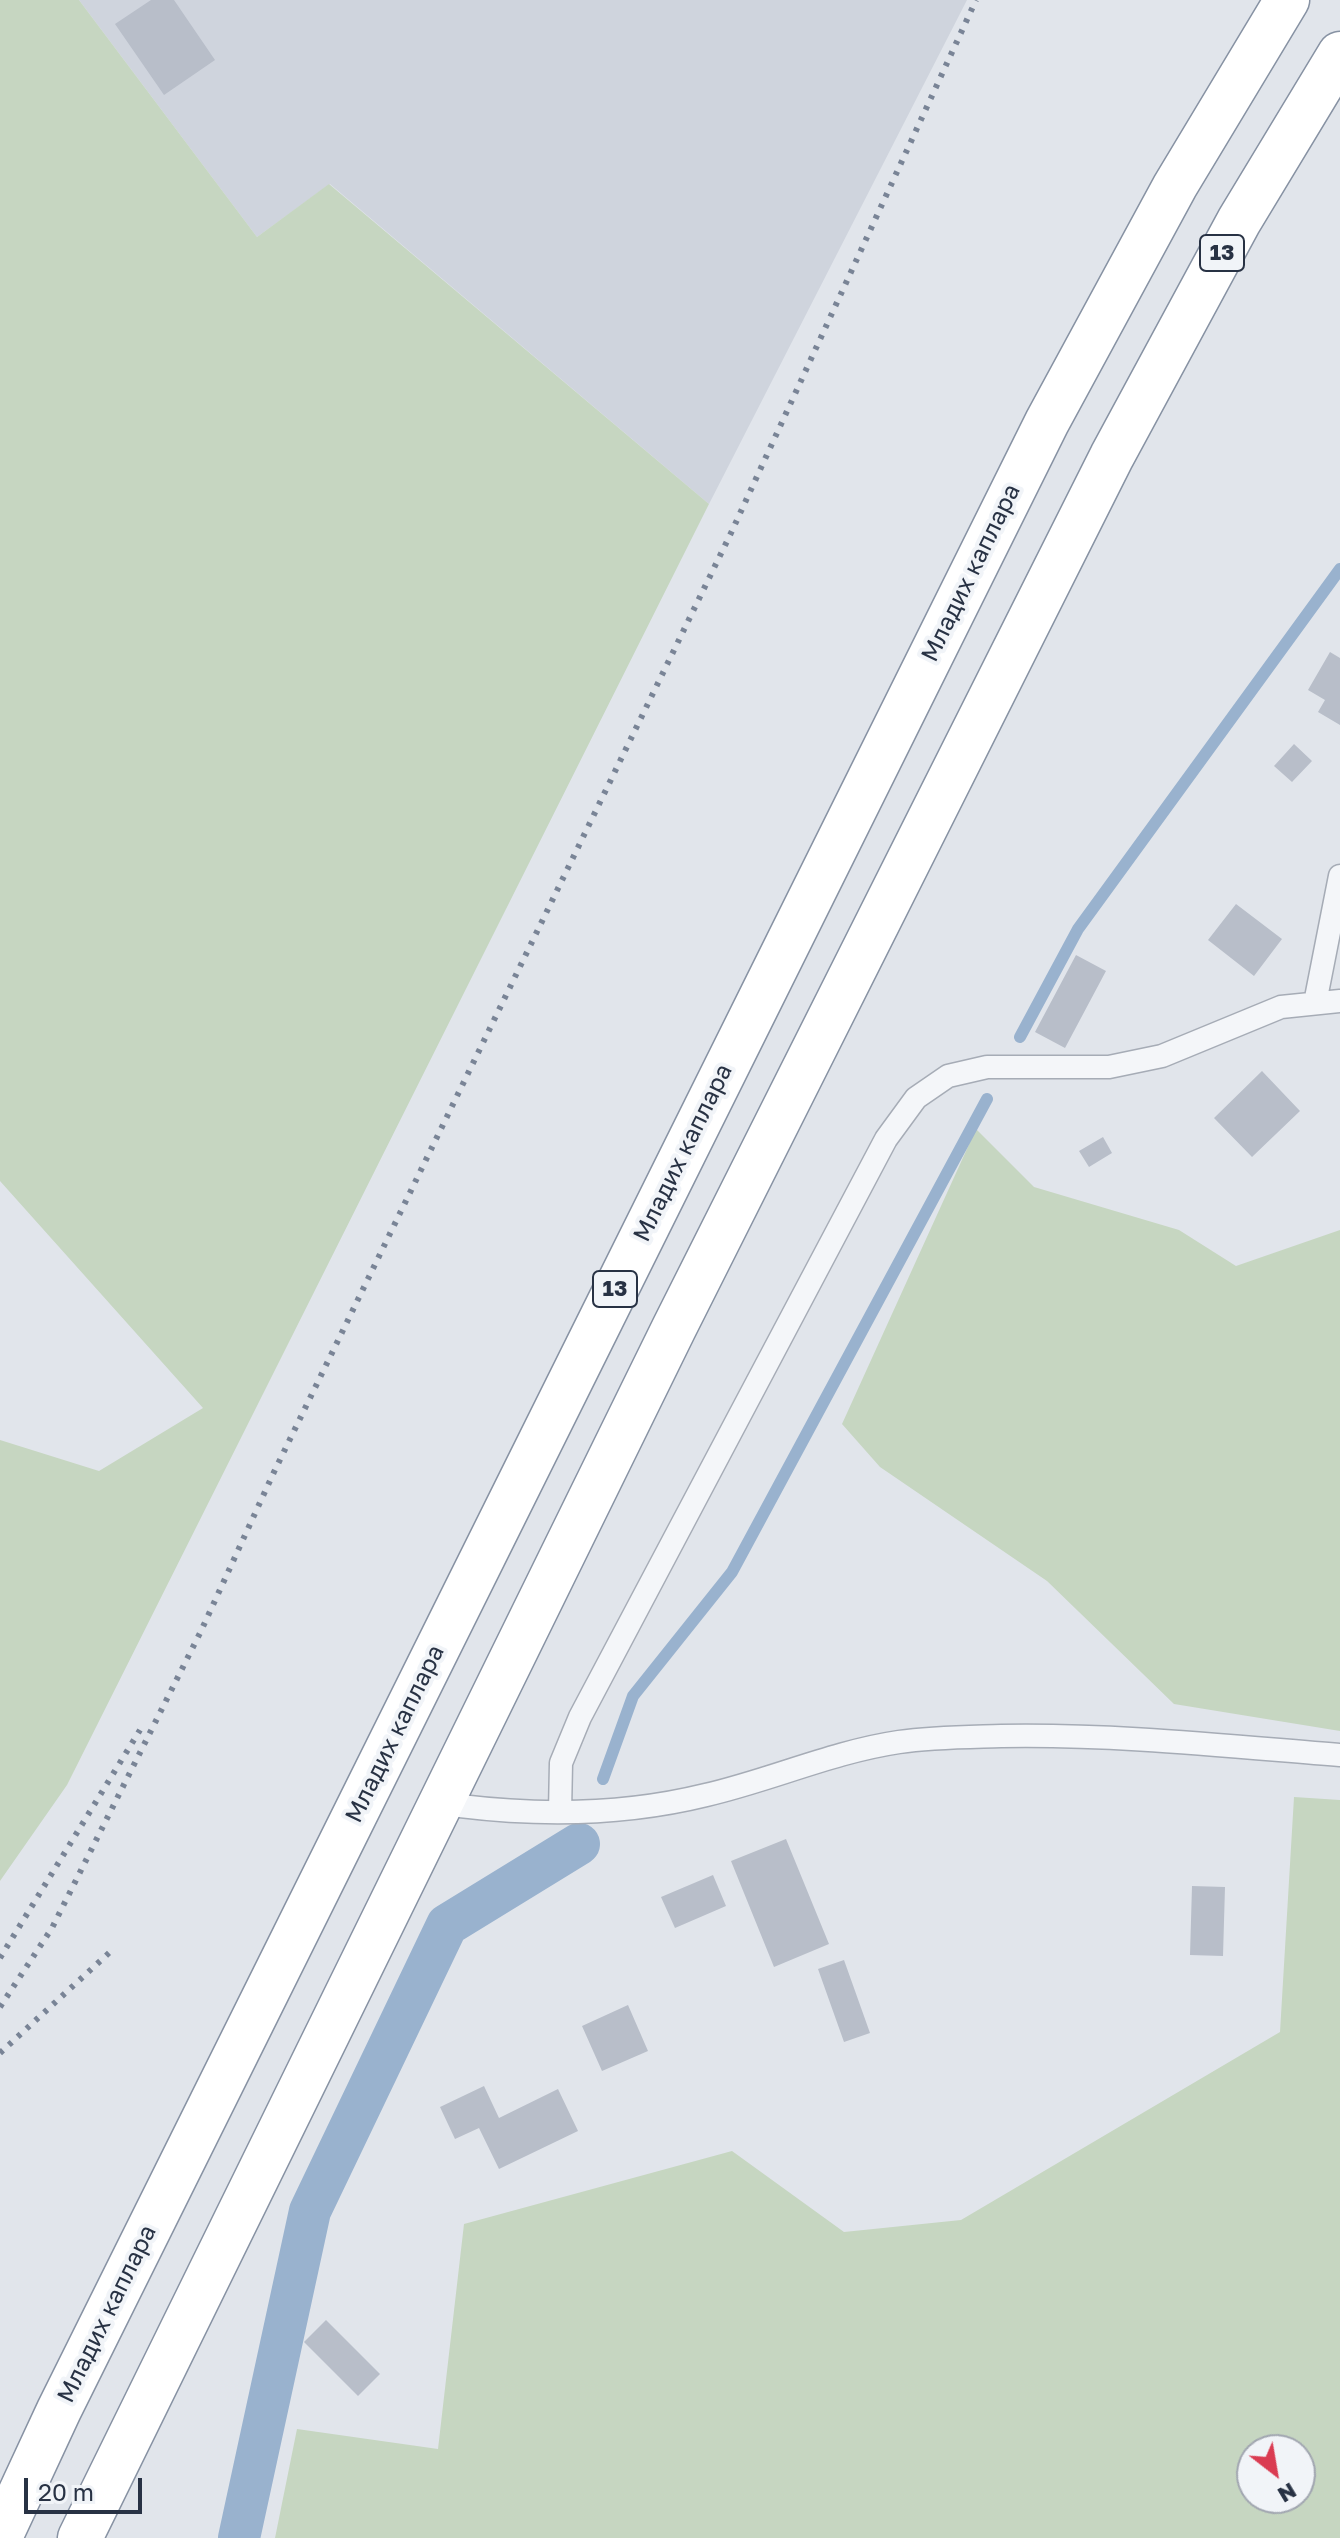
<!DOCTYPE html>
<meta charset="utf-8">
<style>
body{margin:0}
#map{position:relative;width:1340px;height:2538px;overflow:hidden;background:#e1e5eb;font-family:"Golos Text",sans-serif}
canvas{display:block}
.north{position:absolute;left:1236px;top:2434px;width:80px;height:80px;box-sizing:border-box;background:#f1f4f8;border:2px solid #a1a6b0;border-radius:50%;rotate:149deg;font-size:22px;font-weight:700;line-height:32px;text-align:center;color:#283244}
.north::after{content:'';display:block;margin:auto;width:28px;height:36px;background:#da3c52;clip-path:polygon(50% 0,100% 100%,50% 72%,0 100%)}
.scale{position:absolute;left:24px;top:2478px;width:118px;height:36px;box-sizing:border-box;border:4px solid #283244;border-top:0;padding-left:10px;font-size:24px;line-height:28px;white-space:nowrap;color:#283244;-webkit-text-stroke:6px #f1f4f8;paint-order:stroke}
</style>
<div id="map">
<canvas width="1340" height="2538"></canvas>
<div class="north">N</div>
<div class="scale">20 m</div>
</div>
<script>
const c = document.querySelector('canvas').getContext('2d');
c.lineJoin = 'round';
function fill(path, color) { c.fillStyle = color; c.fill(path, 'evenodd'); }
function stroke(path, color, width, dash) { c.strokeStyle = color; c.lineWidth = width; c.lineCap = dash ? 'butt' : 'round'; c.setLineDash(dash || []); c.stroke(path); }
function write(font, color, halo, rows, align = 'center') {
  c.font = font + ' "Golos Text",sans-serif'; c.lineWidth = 8; c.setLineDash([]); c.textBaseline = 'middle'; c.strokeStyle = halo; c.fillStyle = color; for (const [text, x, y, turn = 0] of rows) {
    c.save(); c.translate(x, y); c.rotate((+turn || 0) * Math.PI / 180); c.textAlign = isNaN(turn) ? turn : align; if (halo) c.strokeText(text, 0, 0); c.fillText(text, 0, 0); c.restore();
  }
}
const built = new Path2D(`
 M79 0H967L709 504 330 184 257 237Z`);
const green = new Path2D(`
 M0 0H79L257 237 329 184 709 504 67 1785 0 1881V1440L99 1471 203 1408 0 1181Z
 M976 1129 1034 1187 1179 1230 1236 1266 1340 1230V1731L1174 1704 1047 1581 880 1467 842 1424Z
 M1294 1797 1340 1800V2538H275L297 2429 438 2449 464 2224 732 2151 844 2232 961 2220 1280 2032ZM1252 2450H1300V2498H1252Z`);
const stream = new Path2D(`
 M1020 1037 1078 929 1340 569
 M603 1779 633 1696 732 1572 987 1099`);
const canal = new Path2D(`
 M239 2538 310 2211 447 1925 579 1844`);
const building = new Path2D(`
 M151 0H174L215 60 164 95 115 24Z
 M1330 652 1340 658V725L1318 712 1325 700 1308 690Z
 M1294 744 1312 761 1292 782 1274 766Z
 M1236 904 1282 939 1254 976 1208 940Z
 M1076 955 1106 971 1065 1048 1035 1032Z
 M1262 1071 1300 1111 1252 1157 1214 1118Z
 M1103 1137 1112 1153 1089 1167 1079 1151Z
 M786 1839 829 1944 774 1967 731 1861Z
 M713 1875 726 1906 675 1928 661 1897Z
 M1192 1886 1225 1887 1223 1956 1190 1955Z
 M844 1960 870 2033 844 2042 818 1969Z
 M628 2005 648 2051 602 2071 582 2026Z
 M484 2086 499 2118 558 2089 578 2131 499 2169 479 2128 455 2139 440 2107Z
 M326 2320 380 2374 358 2396 304 2342Z`);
const lane = new Path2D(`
 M1315 1003 1340 876
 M460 1806C542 1816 625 1815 706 1795 771 1780 832 1752 899 1742 932 1737 968 1737 1001 1736 1115 1734 1227 1746 1340 1755
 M560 1812 561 1763 580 1717 886 1139 916 1098 948 1076 987 1067H1109L1162 1056 1281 1007 1340 1001`);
const highway = new Path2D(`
 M0 2537 59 2410 1047 422 1175 186 1287 0
 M80 2538 674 1328 1112 456 1239 221 1340 54`);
const rail = new Path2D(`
 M0 1958 140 1730
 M0 2007 52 1928 201 1631 274 1472 731 533 976 0
 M0 2053 110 1952`);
const shields = [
 [1222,253,44],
 [615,1289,44]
];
const shieldNames = [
 ["13",1222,253],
 ["13",615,1289]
];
const streetNames = [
 ["Младих каплара",971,573,-64],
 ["Младих каплара",683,1153,-64],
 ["Младих каплара",395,1734,-64],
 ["Младих каплара",107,2314,-64]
];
fill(built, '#cfd4dd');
fill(green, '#c6d6c1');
stroke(stream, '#99b2ce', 12);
stroke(canal, '#99b2ce', 42);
fill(building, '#b8bec9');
stroke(lane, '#a6acb6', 25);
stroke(highway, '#8792a3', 47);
stroke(lane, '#f4f6f9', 22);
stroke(highway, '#fff', 44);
stroke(rail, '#798496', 6, [4, 8]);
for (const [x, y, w] of shields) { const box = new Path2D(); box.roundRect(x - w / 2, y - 18, w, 36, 6); c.fillStyle = '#f1f4f8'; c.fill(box); stroke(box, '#283244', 2); }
write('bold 22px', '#283244', null, shieldNames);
write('24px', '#283244', '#f1f4f8', streetNames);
</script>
